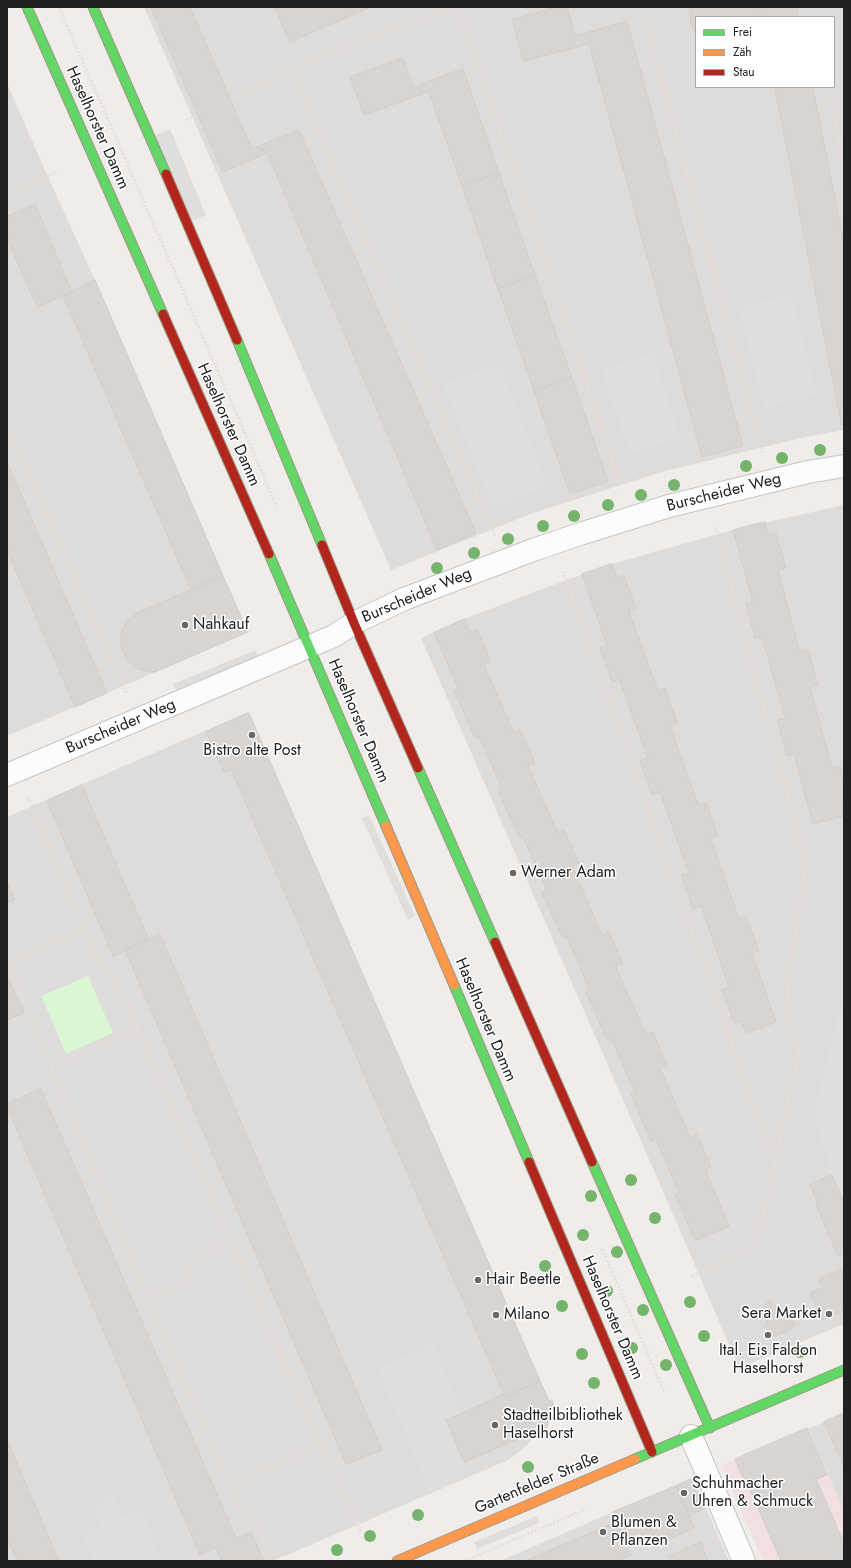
<!DOCTYPE html>
<meta charset="utf-8">
<style>
body{margin:0}
#map{position:relative;width:851px;height:1568px;overflow:hidden;background:#efecea;font-family:Jost,sans-serif}
canvas{display:block}
.frame{position:absolute;inset:0;border:8px solid #212121;pointer-events:none}
.legend{position:absolute;left:695px;top:16px;width:140px;height:72px;box-sizing:border-box;background:#fff;border:1px solid #a6a6a6;margin:0;padding:5px 7px;list-style:none;font-size:12px;color:#212121}
.legend li{display:flex;align-items:center;gap:8px;height:20px}
.legend b{width:20px;border:1px solid #a6a6a6}
</style>
<div id="map">
<canvas width="851" height="1568"></canvas>
<div class="frame"></div>
<ul class="legend">
<li><b style="height:5px;background:#63d668"></b>Frei</li>
<li><b style="height:5px;background:#ff974d"></b>Zäh</li>
<li><b style="height:5px;background:#b3261e"></b>Stau</li>
</ul>
</div>
<script>
const c = document.querySelector('canvas').getContext('2d');
c.lineJoin = 'round';
function fill(path, color) { c.fillStyle = color; c.fill(path, 'evenodd'); }
function stroke(path, color, width, dash) { c.strokeStyle = color; c.lineWidth = width; c.lineCap = dash ? 'butt' : 'round'; c.setLineDash(dash || []); c.stroke(path); }
function write(font, color, halo, rows, align = 'center') {
  c.font = font + ' Jost,sans-serif'; c.lineWidth = 3; c.setLineDash([]); c.textBaseline = 'middle'; c.strokeStyle = halo; c.fillStyle = color; for (const [text, x, y, turn = 0] of rows) {
    c.save(); c.translate(x, y); c.rotate((+turn || 0) * Math.PI / 180); c.textAlign = isNaN(turn) ? turn : align; if (halo) c.strokeText(text, 0, 0); c.fillText(text, 0, 0); c.restore();
  }
}
const residential = new Path2D(`
 M144 7H844V430L805 437 665 471 533 513 391 570ZM696 17H834V87H696Z
 M7 83 43 166 95 280 248 632 7 736Z
 M844 505V1324L739 1368 679 1228 421 638 464 619 582 574 612 564 733 530Z
 M248 712 552 1407 545 1422 536 1435 526 1446 508 1460 273 1561H7V817Z
 M844 1413V1512L808 1429Z
 M693 1478 729 1561H500L613 1512Z`);
const commercial = new Path2D(`
 M807 1428 844 1512V1561H763L722 1466Z`);
const park = new Path2D(`
 M88 976 113 1033 66 1054 41 996Z`);
const parking = new Path2D(`
 M170 129 206 215 187 223 152 137Z
 M791 294 817 394 764 408 738 307Z
 M652 352 681 438 630 455 601 369Z
 M499 363 548 486 492 508 443 384Z
 M256 650 259 657 176 691 173 684Z
 M369 815 415 916 408 920 362 818Z
 M844 996V1202L832 1175 813 1112Z
 M433 1344 462 1413 446 1420 470 1476 430 1494 377 1368Z
 M114 1496 121 1516 141 1508 161 1561H92L82 1533 101 1526 93 1504Z
 M537 1516 539 1523 477 1549 474 1542Z`);
const building = new Path2D(`
 M151 7H190L252 149 257 147 267 153 223 172Z
 M275 7H371L290 42Z
 M557 7H567L575 36 627 21 743 446 702 457 589 44 523 61 512 20Z
 M689 7H797L799 17H762L761 16 755 17H696V29H693Z
 M403 58 413 87 419 85 422 94 364 115 350 77Z
 M463 69 499 173 462 186 429 92 422 94 419 85Z
 M775 87H813L844 244V425H842Z
 M299 130 476 533 437 550 267 153 257 147Z
 M499 173 535 275 498 289 462 186Z
 M35 204 72 292 37 307 7 238V217Z
 M535 275 572 378 534 391 498 289Z
 M95 280 223 576 191 590 63 296Z
 M572 378 608 481 570 494 534 391Z
 M7 462 107 693 75 707 7 550Z
 M765 522 768 535 776 533 786 568 778 570 800 652 808 650 818 685 810 687 832 768 840 766 844 781V802L842 803 844 816 813 824 794 754 787 756 777 720 785 718 762 637 755 638 746 604 753 602 733 530Z
 M612 564 617 578 624 575 636 609 629 611 658 691 665 688 677 723 670 725 698 805 706 802 718 836 711 839 739 919 746 916 759 951 752 953 776 1022 746 1033 741 1021 734 1023 722 990 729 987 701 906 693 909 681 875 689 873 660 792 652 795 640 761 648 758 619 679 612 682 600 648 607 645 582 574Z
 M223 576 248 632 155 672 145 671 139 669 133 666 128 660 121 647V637L122 629 127 621 135 614Z
 M464 619 470 632 477 629 491 662 484 665 514 733 521 730 535 763 528 766 558 833 564 830 579 863 572 866 602 935 609 932 623 964 616 967 646 1035 653 1032 667 1065 660 1068 690 1137 697 1134 711 1167 705 1169 729 1226 695 1241 675 1194 679 1193 656 1139 651 1141 631 1094 635 1092 611 1038 607 1040 586 992 590 991 567 937 563 939 542 892 547 890 523 837 519 838 498 791 502 789 479 736 475 738 454 690 458 688 434 633Z
 M249 713 540 1381 505 1397 236 781 231 769 224 772 206 732Z
 M82 785 149 940 113 956 47 801Z
 M7 882 15 900 7 903Z
 M160 934 382 1450 346 1464 125 950Z
 M7 975 24 1013 7 1020Z
 M41 1089 236 1538 251 1532 264 1561H222L216 1548 200 1555 7 1107V1104Z
 M832 1175 844 1202V1253L838 1256 816 1205 818 1204 810 1185Z
 M841 1270 844 1277V1311L822 1320 810 1293 822 1288 818 1279Z
 M770 1300 796 1323 786 1334 780 1333 775 1337 764 1326 768 1322 759 1314Z
 M540 1381 549 1401 552 1400 554 1406 547 1427 464 1462 446 1420 504 1394 505 1397Z
 M844 1413V1467L824 1422Z
 M807 1428 827 1475 816 1479 844 1543V1561H781L745 1478H743L735 1459Z
 M7 1440 59 1561H17L7 1538Z
 M691 1479 703 1509 689 1516 676 1486Z
 M676 1486 694 1528 666 1540 664 1536 645 1544 640 1532 624 1539 613 1512Z
 M617 1522 631 1555 616 1561H525Z
 M701 1542 708 1561H670L668 1557Z`);
const path = new Path2D(`
 M59 7 277 507
 M458 7 622 489
 M642 7 763 454
 M813 7 815 17
 M291 68 495 536
 M829 87 844 169
 M231 100 291 68 446 8 458 7
 M186 120 198 115
 M7 194 58 172
 M7 424 127 694
 M563 571 775 1164
 M28 797 99 963 127 1004 320 1444 361 1532
 M7 963 84 930
 M8 963 149 1301 230 1487 257 1530 271 1561
 M51 1065 139 1030
 M602 1249 664 1391
 M692 1276 732 1258 751 1244 764 1213 799 1051 786 1007 806 864 715 526
 M149 1301 173 1290 185 1280 196 1264 210 1251 231 1240
 M230 1487 320 1444
 M465 1561 586 1509`);
const street = new Path2D(`
 M7 775 334 636 354 623 404 599 533 550 580 534 669 506 808 472 844 466
 M691 1436 744 1561`);
const fast = new Path2D(`
 M27 7 163 314
 M93 7 166 174
 M237 340 322 545
 M269 554 386 826
 M418 768 495 942
 M454 985 529 1162
 M592 1162 710 1428
 M635 1459 844 1370`);
const slow = new Path2D(`
 M386 826 454 985
 M397 1561 635 1459`);
const jam = new Path2D(`
 M166 174 237 340
 M163 314 269 554
 M322 545 354 623 418 768
 M495 942 592 1162
 M529 1162 652 1452`);
const trees = [
 [820,450],
 [782,458],
 [746,466],
 [674,485],
 [641,495],
 [608,505],
 [574,516],
 [543,526],
 [508,539],
 [474,553],
 [437,568],
 [631,1180],
 [591,1196],
 [655,1218],
 [583,1235],
 [617,1252],
 [545,1266],
 [607,1291],
 [690,1302],
 [562,1306],
 [643,1310],
 [704,1336],
 [632,1348],
 [800,1352],
 [582,1354],
 [666,1365],
 [594,1383],
 [528,1467],
 [418,1515],
 [370,1536],
 [337,1550]
];
const markers = [
 [185,625,4,"#696867"],
 [252,735,4,"#696867"],
 [513,873,4,"#696867"],
 [478,1280,4,"#696867"],
 [829,1314,4,"#696867"],
 [496,1315,4,"#696867"],
 [768,1335,4,"#696867"],
 [495,1425,4,"#696867"],
 [684,1493,4,"#696867"],
 [603,1532,4,"#696867"]
];
const streetNames = [
 ["Haselhorster Damm",97,128,66],
 ["Haselhorster Damm",228,425,66],
 ["Burscheider Weg",724,493,-14],
 ["Burscheider Weg",417,596,-23],
 ["Haselhorster Damm",358,721,67],
 ["Burscheider Weg",121,727,-23],
 ["Haselhorster Damm",485,1020,67],
 ["Haselhorster Damm",612,1318,67],
 ["Gartenfelder Straße",537,1484,-23]
];
const poiNames = [
 ["Nahkauf",193,625],
 ["Bistro alte Post",252,751,"center"],
 ["Werner Adam",521,873],
 ["Hair Beetle",486,1280],
 ["Sera Market",821,1314,"right"],
 ["Milano",504,1315],
 ["Ital. Eis Faldon",768,1351,"center"],
 ["Haselhorst",768,1369,"center"],
 ["Stadtteilbibliothek",503,1416],
 ["Haselhorst",503,1434],
 ["Schuhmacher",692,1484],
 ["Uhren & Schmuck",692,1502],
 ["Blumen &",611,1523],
 ["Pflanzen",611,1541]
];
fill(residential, '#dedcdb');
fill(commercial, '#f2dfe1');
fill(park, '#daf6d4');
fill(parking, '#dfdedd');
fill(building, '#d7d4d2');
stroke(building, '#d3cdcb', 1);
stroke(street, '#c6c5c4', 24);
stroke(fast, '#9b9880', 11);
stroke(slow, '#9b9880', 11);
stroke(jam, '#9b9880', 11);
stroke(path, '#ecdadc', 2.5, [2, 2]);
stroke(street, '#fdfcfc', 22);
stroke(fast, '#63d668', 9);
stroke(slow, '#ff974d', 9);
stroke(jam, '#b3261e', 9);
c.fillStyle = '#75b46b';
for (const [x, y] of trees) { c.beginPath(); c.arc(x, y, 6, 0, 2 * Math.PI); c.fill(); }
for (const [x, y, r, color] of markers) { const dot = new Path2D(); dot.arc(x, y, r, 0, 2 * Math.PI); c.fillStyle = color; c.fill(dot); stroke(dot, '#fff', 1.5); }
write('16px', '#212121', '#fff', streetNames);
write('16px', '#212121', '#fff', poiNames, 'left');
</script>
